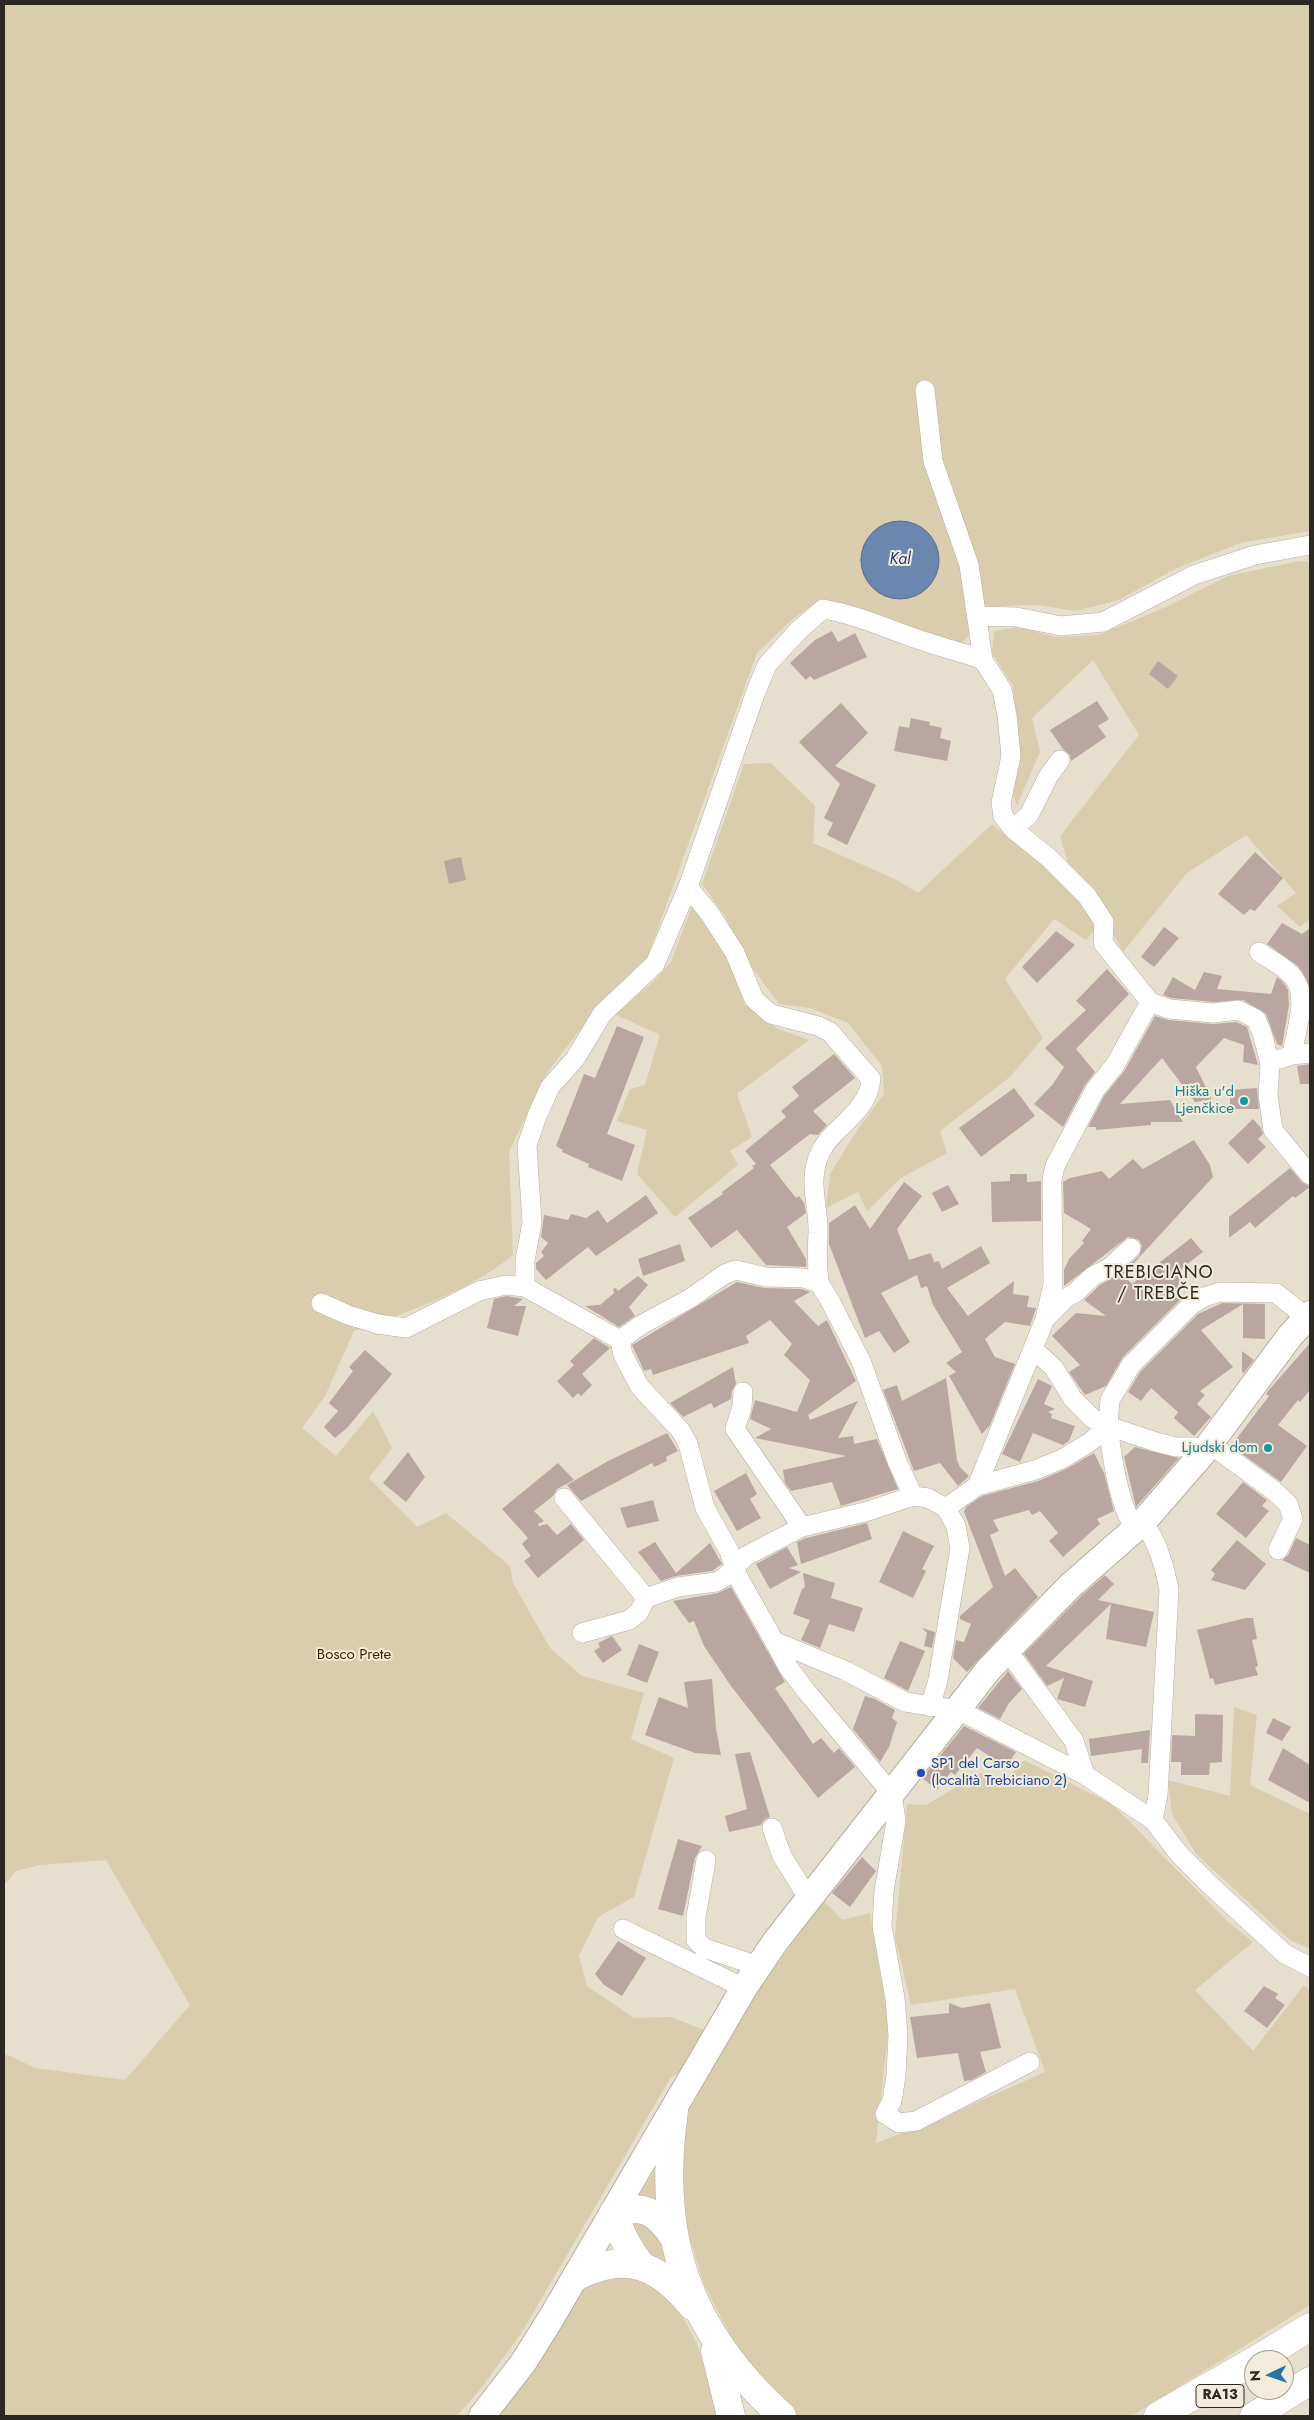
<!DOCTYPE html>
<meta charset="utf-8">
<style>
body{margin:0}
#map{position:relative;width:1314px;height:2420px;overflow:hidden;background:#e6dfce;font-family:Jost,sans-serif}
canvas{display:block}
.frame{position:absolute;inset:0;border:5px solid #2a2821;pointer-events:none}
.north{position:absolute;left:1244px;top:2350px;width:50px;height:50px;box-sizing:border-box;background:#f3ecdb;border:1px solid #a39e91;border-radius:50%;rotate:267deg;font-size:14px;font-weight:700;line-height:20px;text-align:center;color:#2a2821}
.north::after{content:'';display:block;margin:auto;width:18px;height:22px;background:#2076a6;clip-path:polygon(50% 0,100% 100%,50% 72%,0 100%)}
</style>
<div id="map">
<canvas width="1314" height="2420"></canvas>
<div class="frame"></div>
<div class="north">N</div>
</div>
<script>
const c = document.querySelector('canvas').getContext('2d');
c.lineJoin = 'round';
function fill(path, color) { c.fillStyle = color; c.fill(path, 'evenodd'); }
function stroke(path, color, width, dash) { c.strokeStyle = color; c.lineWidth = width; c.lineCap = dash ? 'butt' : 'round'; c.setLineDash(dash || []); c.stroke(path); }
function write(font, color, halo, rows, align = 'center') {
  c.font = font + ' Jost,sans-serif'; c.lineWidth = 4; c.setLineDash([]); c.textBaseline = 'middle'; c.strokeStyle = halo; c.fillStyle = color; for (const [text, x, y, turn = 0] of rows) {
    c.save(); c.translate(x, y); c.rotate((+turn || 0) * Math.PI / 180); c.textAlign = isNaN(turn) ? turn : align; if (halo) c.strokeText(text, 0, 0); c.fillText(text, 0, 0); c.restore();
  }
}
const green = new Path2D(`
 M4 4H1310V531L1240 543 1175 569 1119 600 1076 611 1037 605 995 606 962 643 830 604 817 603 794 618 757 653 648 956 596 1009 546 1074 509 1152 513 1255C474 1289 403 1314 354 1331L325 1396 302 1428 336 1456 373 1411 392 1448 369 1478 417 1527 446 1513 510 1566 513 1583 550 1648 582 1676 644 1693 631 1739 674 1758 634 1897 598 1917 579 1956 587 1986 634 2018 671 2017 706 2031 681 2072 671 2077 522 2332 479 2391 457 2416H4V2053L35 2068 125 2080 190 2005 106 1860 40 1865 16 1871 4 1885Z
 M1299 561 1310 562V919L1300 927 1277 906 1296 893 1246 835 1187 873 1123 952 1114 936 1106 909 1068 863 1060 836 1139 735 1093 660 1032 718 1040 752 1017 805 1013 794 1018 733 1013 686 992 653 994 631 1018 627 1055 637 1098 635 1157 611 1228 576Z
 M771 763 815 806 813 843 897 880 918 893 992 824 1054 873 1090 911 1095 929 1086 940 1054 919 1005 979 1043 1038 1010 1077 940 1131 947 1153 901 1178 867 1211 858 1192 826 1208 830 1174 858 1129 884 1094 882 1066 848 1023 810 1008 779 1004 750 965 724 915 702 884 744 764Z
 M692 906 730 962 745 1003 776 1028 809 1040 737 1094 752 1137 730 1151 738 1165 675 1217 637 1174 647 1130 617 1121 630 1089 645 1085 660 1035 614 1014 652 983 671 962Z
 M1234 1707 1257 1715 1250 1785 1310 1814V1949L1290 1940 1197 1855 1172 1814 1168 1780 1230 1796Z
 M1024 1760 1112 1804 1228 1922 1253 1942 1195 1990 1253 2051 1304 1985 1310 1990V2305L1132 2416H799L777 2396 734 2343 704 2284 685 2224 681 2196 685 2118 754 1995 824 1901 842 1920 870 1913 889 2025 876 2143 939 2119 1045 2072 1015 1989 911 2005 895 1937 907 1804 926 1805 980 1773 1007 1779Z
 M657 2167 660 2202 639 2196Z
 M630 2219 657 2230 670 2267 645 2254Z
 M626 2276C690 2292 704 2361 719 2416H495L583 2289 596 2281Z`);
const water = new Path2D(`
 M861 560a39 39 0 1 1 78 0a39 39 0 1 1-78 0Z`);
const building = new Path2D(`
 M832 631 838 642 855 633 867 657 814 680 810 676 806 680 790 663 815 640Z
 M1158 661 1178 676 1168 689 1149 674Z
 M1097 701 1109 719 1098 726 1106 737 1071 761 1070 755 1063 749 1050 730Z
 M841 703 868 733 835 766 876 785 847 845 827 835 833 823 824 818 840 784 799 742Z
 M911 718 930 722 929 725 942 728 940 738 951 741 947 761 894 751 899 726 909 728Z
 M1255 852 1283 878 1255 911 1250 909 1244 915 1218 894Z
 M461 857 466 880 449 884 444 861Z
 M1282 923 1302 934 1310 928V988L1298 966 1267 944Z
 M1164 927 1179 938 1154 967 1141 957Z
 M1056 931 1075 945 1037 983 1022 967Z
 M1107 969 1129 994 1076 1049 1095 1072 1085 1085 1063 1127 1034 1104 1053 1084 1064 1067 1045 1048 1086 1010 1076 1001Z
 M1204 972 1222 976 1217 989 1271 994 1277 977 1283 982 1288 990 1289 1005 1282 1046 1277 1044 1266 1014 1243 1000 1214 1002 1171 998 1163 995 1173 977 1195 990Z
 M1155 1016 1168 1020 1213 1024 1236 1022 1247 1027 1258 1065 1243 1062 1244 1045 1224 1038 1196 1067 1212 1100 1195 1102 1162 1058 1120 1104 1170 1100 1183 1122H1151V1125L1096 1130V1127H1088L1104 1096 1125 1070Z
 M617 1026 644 1037 607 1134 635 1145 622 1181 588 1167 589 1164 562 1152 563 1150 556 1146 584 1074 595 1078Z
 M834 1054 855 1078 813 1111 827 1125 818 1135 810 1134 770 1165 796 1198 799 1196 804 1203 806 1213 787 1227 806 1259V1267L766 1265 737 1230 711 1248 688 1218 723 1194 722 1192 754 1168 752 1166 756 1164 745 1151 786 1117 781 1111 799 1096 792 1087Z
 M1310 1064V1084H1300L1297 1066Z
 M1014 1088 1035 1116 981 1157 959 1128Z
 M1257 1088 1259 1109H1230V1090Z
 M1253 1119 1261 1128 1263 1134 1258 1139 1266 1147 1248 1164 1228 1143Z
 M1194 1140 1210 1165 1213 1177 1123 1275 1132 1284 1191 1238 1203 1252 1182 1268 1176 1298H1182L1123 1357 1106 1386 1085 1395 1069 1372 1080 1365 1052 1336 1076 1313 1106 1316 1084 1300 1100 1285 1116 1276 1139 1256 1142 1246 1139 1240 1128 1237 1064 1286V1270L1069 1259 1084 1243 1082 1241 1091 1229 1064 1213 1063 1182 1070 1178 1102 1171 1109 1179 1133 1159 1143 1169Z
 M1290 1168 1302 1182 1310 1187 1295 1198 1293 1196 1255 1228 1250 1222 1229 1238V1217Z
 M1010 1174H1027V1182L1041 1181V1221L992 1222 991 1182 1010 1181Z
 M904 1182 922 1196 897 1229 909 1260 931 1253 934 1262 939 1261 942 1269 981 1246 990 1263 947 1288 968 1316 1014 1281 1013 1294 1029 1296 1027 1307 1036 1308 1030 1326 1005 1322 985 1339 995 1357 1015 1364 990 1425 982 1434 949 1376 956 1372 946 1363 962 1352 933 1305 927 1286 921 1288 917 1275 881 1293 910 1342 894 1353 879 1331 865 1338 829 1244V1223L855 1205 870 1229Z
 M948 1185 959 1204 942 1212 932 1193Z
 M646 1195 658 1213 596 1256 588 1247 546 1280 536 1269V1263L544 1256 541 1252 548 1243 541 1237 544 1215 568 1220 571 1214 586 1218 598 1210 607 1223Z
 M680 1244 685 1261 643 1276 638 1259Z
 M638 1276 648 1285 629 1307 635 1316 619 1327 585 1306 600 1305 614 1293 613 1289 616 1288 618 1291Z
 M737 1282 764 1288 802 1289 810 1292 794 1301 818 1326 827 1320 856 1381 808 1415 810 1420 858 1401 838 1438 853 1436 854 1444 877 1439 898 1489 841 1506 832 1482 791 1491 785 1483 783 1470 846 1456 755 1438 771 1429 750 1419 755 1400 797 1412 810 1380 784 1355 792 1344 770 1320 746 1336 749 1343 653 1375 651 1369 644 1371 632 1345Z
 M507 1296 523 1299 514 1306H526L518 1336 487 1328 494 1299Z
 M1222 1303 1265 1304V1339L1243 1338V1304L1201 1330 1233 1367 1200 1391 1205 1395 1197 1404 1211 1417 1194 1436 1174 1418 1178 1412 1151 1388 1141 1401 1128 1392 1140 1372 1198 1314Z
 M594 1338 610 1348 582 1374 592 1385 581 1396 578 1393 573 1398 557 1381 574 1365 570 1361Z
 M1310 1343V1390L1300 1402 1298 1400 1278 1425 1307 1446 1281 1482 1231 1446 1269 1396 1266 1394 1268 1391Z
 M365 1350 392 1374 347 1428 335 1438 324 1427 338 1411 329 1403 353 1371 349 1367Z
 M1242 1351 1254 1360 1244 1373 1242 1372Z
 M733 1367 736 1384 732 1391 731 1399 714 1408 711 1403 683 1417 670 1403Z
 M946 1378 957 1460 960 1467 969 1476 958 1486 940 1463 914 1471 883 1390 897 1385 902 1401Z
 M1038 1379 1052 1386 1044 1404 1055 1409 1048 1412 1052 1414 1051 1418 1075 1426 1069 1441 1063 1445 1033 1433 1020 1462 1002 1454Z
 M667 1433 678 1451 666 1457 667 1461 654 1467 652 1463 581 1501 567 1485 608 1461Z
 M1135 1447 1179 1458 1136 1507 1124 1457Z
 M408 1452 425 1477 406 1502 383 1483Z
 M1094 1453 1104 1473 1114 1511 1097 1519 1100 1524 1063 1557 1049 1541 1058 1533 1040 1511 1032 1515 1029 1510 993 1520 999 1531 990 1535 1005 1576 1015 1568 1038 1597 967 1672 953 1658 956 1640 964 1642 971 1624 960 1619V1616L993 1587 964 1512 966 1507 982 1496 1038 1481 1066 1469Z
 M558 1463 574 1480 557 1489 553 1496 534 1511 544 1521 538 1524 539 1526 547 1524 557 1535 571 1524 584 1540 538 1578 524 1561 531 1556 522 1544 528 1538 502 1509Z
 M746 1473 757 1494 750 1499 761 1518 737 1531 714 1491Z
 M1243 1482 1267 1500 1262 1506 1269 1511 1246 1538 1216 1514Z
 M653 1500 659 1521 627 1528 620 1508Z
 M867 1523 872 1539 801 1564 797 1542 806 1538Z
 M903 1531 934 1546 922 1569 926 1571 913 1598 879 1582Z
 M1296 1538 1310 1545V1573L1282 1560 1288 1555Z
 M1237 1540 1266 1564 1245 1590 1211 1580 1215 1574 1211 1570Z
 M655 1542 676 1573 710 1543 722 1564 712 1571 676 1576 661 1581 638 1552Z
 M787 1547 798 1565 789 1568 801 1572 770 1589 756 1564Z
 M803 1573 835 1583 831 1598 863 1608 854 1632 829 1624 820 1648 801 1640 810 1620 793 1614 802 1589 805 1587Z
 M1105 1575 1114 1584 1098 1600 1154 1612 1146 1647 1106 1639 1111 1604 1046 1666 1093 1681 1085 1707 1057 1699 1064 1678 1047 1686 1024 1654 1080 1597Z
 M731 1587 785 1682 775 1688 813 1744 821 1738 834 1753 839 1748 855 1767 818 1798 731 1686 704 1646 694 1621 689 1623 673 1601 718 1593Z
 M1246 1618H1253L1257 1639 1252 1640 1258 1666 1255 1667 1258 1675 1215 1685 1213 1678 1210 1679 1197 1630Z
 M922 1628 935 1632 932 1648 924 1646 927 1633Z
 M612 1636 622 1650 603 1663 594 1651 600 1647 598 1643Z
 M900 1641 925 1651 908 1691 884 1678Z
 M639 1644 659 1652 647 1683 627 1675Z
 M1008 1671 1022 1689 1009 1703 1000 1719 978 1708Z
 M712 1679 716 1728 721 1755 695 1753 645 1735 659 1697 688 1708 684 1682Z
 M865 1696 875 1699 895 1710 892 1718 897 1722 889 1747 880 1762 853 1729Z
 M1195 1714 1223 1715 1222 1762 1210 1763 1209 1775H1181V1762H1171L1172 1735 1195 1736Z
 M1273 1718 1291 1727 1282 1741 1266 1733Z
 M964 1726 1016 1752 1006 1767 977 1748 955 1775 951 1772 937 1790 922 1778Z
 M1150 1730 1148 1763H1141L1142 1749 1091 1756 1089 1739Z
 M1283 1748 1310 1765V1803L1268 1780Z
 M750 1752 770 1817 764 1820 761 1825 729 1832 725 1816 747 1809 735 1754Z
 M678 1839 702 1846 695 1858 683 1916 658 1909Z
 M862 1857 876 1871 850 1907 832 1893Z
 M618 1941 646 1958 622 1996 604 1985 595 1974Z
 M1264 1986 1278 1994 1275 1998 1285 2005 1267 2028 1244 2011Z
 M949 2003 962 2008 990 2003 1001 2048 980 2052 986 2072 972 2080 964 2081 958 2053 917 2058 910 2017 949 2013Z`);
const street = new Path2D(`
 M925 390 933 461 969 565 983 660 1002 690 1007 715 1011 756 1001 803 1003 816 1013 829 1049 858 1087 896 1104 922 1103 943 1150 1002 1169 1009 1214 1013 1238 1010 1256 1019 1262 1033 1270 1064 1268 1095 1273 1130 1310 1175
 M978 616 1016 617 1061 626 1103 622 1194 575 1255 555 1310 545
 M1013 829 1029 815 1048 777 1060 760
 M1259 952C1270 960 1286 967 1294 978 1309 998 1295 1033 1292 1055
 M1280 1059 1292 1055 1310 1053
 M819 1283C817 1266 817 1250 818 1233 819 1205 807 1182 820 1153 833 1125 868 1114 871 1079L830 1032 818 1026 771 1014 754 999 735 953 710 914 688 887 755 694 767 665 798 631 823 609C864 616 900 635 939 646 954 651 968 654 983 660
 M525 1287V1260L532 1223 527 1145 537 1116 550 1087 575 1059 602 1014 655 964 688 887
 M321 1303 348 1315 378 1324 406 1328 479 1291 506 1285 525 1287 620 1340 623 1355 640 1387 681 1431 688 1444 705 1508 729 1551 738 1577 774 1641 846 1671 905 1702 958 1710 1085 1775 1153 1820 1179 1854 1211 1886 1285 1954 1310 1967
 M1046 1318 1066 1298 1076 1292 1093 1276 1109 1268 1131 1248
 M620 1340 641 1325 689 1299 725 1274 736 1270 766 1277 804 1278 819 1283 829 1299 861 1361 897 1461 913 1496 928 1498 946 1508 977 1486 1035 1470 1062 1459 1090 1442 1108 1426 1110 1400 1131 1365 1191 1305 1204 1297 1220 1292 1276 1293 1306 1317
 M1033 1349 1054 1368 1073 1399 1092 1418 1108 1426 1156 1442 1176 1447H1195L1203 1453
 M743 1392 742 1407 735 1429 802 1527
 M1108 1426C1112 1456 1118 1503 1135 1529
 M1210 1444 1273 1490 1288 1504 1293 1519 1278 1550
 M977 1486 1045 1319 1053 1285 1052 1180 1055 1166 1095 1090 1115 1065 1150 1002
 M564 1498 646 1598
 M1143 1522C1158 1543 1164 1564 1169 1590L1158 1795 1153 1820
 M582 1633 629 1620 639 1612 646 1598 678 1587 716 1582 725 1577 746 1556 802 1527 865 1512 913 1496
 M774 1641 788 1667 807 1692 892 1794 896 1821 884 1891 882 1926 895 1998 898 2035 896 2076 892 2101 885 2114 899 2123 916 2121 1030 2062
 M1007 1650 1074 1741 1085 1775
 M930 1707 938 1680 960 1548 956 1526 946 1508
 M772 1828 782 1856 808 1898
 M706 1860 696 1917V1940L704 1948 758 1966
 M623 1929 744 1988`);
const secondary = new Path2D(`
 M482 2416 523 2363 550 2320 744 1988 775 1942 989 1669 1070 1586 1143 1522 1203 1453 1290 1336 1310 1314`);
const highway = new Path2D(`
 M674 2111C656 2237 687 2330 782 2416
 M641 2265C628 2249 619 2232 614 2212 644 2205 655 2210 673 2236
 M577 2276C626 2251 659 2265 692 2306
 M715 2351 731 2416
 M1256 2360 1310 2327
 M1158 2416 1254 2361
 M1254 2416 1310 2381`);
const markers = [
 [1244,1101,5,"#0f9aa8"],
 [1268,1448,5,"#0f9aa8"],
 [921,1773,5,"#1a4fb4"]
];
const shields = [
 [1220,2396,48]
];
const shieldNames = [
 ["RA13",1220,2396]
];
const cultureNames = [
 ["Hiška u'd",1234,1092],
 ["Ljenčkice",1234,1109],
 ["Ljudski dom",1258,1448]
];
const parkNames = [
 ["Bosco Prete",354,1655]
];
const transitNames = [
 ["SP1 del Carso",931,1764],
 ["(località Trebiciano 2)",931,1781]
];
const waterNames = [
 ["Kal",900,560]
];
const quarterNames = [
 ["TREBICIANO",1159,1274],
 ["/ TREBČE",1159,1295]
];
fill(green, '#d9cdad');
fill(water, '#6c87af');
stroke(water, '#586a84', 1);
fill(building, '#baa6a1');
stroke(street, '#b4ae9d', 20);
stroke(secondary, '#b4ae9d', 28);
stroke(highway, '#b4ae9d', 29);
stroke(street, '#fff', 19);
stroke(secondary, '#fff', 26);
stroke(highway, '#fff', 28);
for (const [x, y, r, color] of markers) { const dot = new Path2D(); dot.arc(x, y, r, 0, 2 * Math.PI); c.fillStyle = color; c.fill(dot); stroke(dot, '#f3ecdb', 2); }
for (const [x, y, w] of shields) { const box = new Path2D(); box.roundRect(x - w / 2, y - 11.5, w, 23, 4); c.fillStyle = '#f3ecdb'; c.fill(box); stroke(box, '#2a2821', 1); }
write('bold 14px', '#2a2821', null, shieldNames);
write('15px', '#0d838f', '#f3ecdb', cultureNames, 'right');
write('15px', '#362800', '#f3ecdb', parkNames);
write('15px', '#164399', '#f3ecdb', transitNames, 'left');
write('italic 16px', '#193d71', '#f3ecdb', waterNames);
c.letterSpacing = '1px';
write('18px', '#2a2821', '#f3ecdb', quarterNames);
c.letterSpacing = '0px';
</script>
